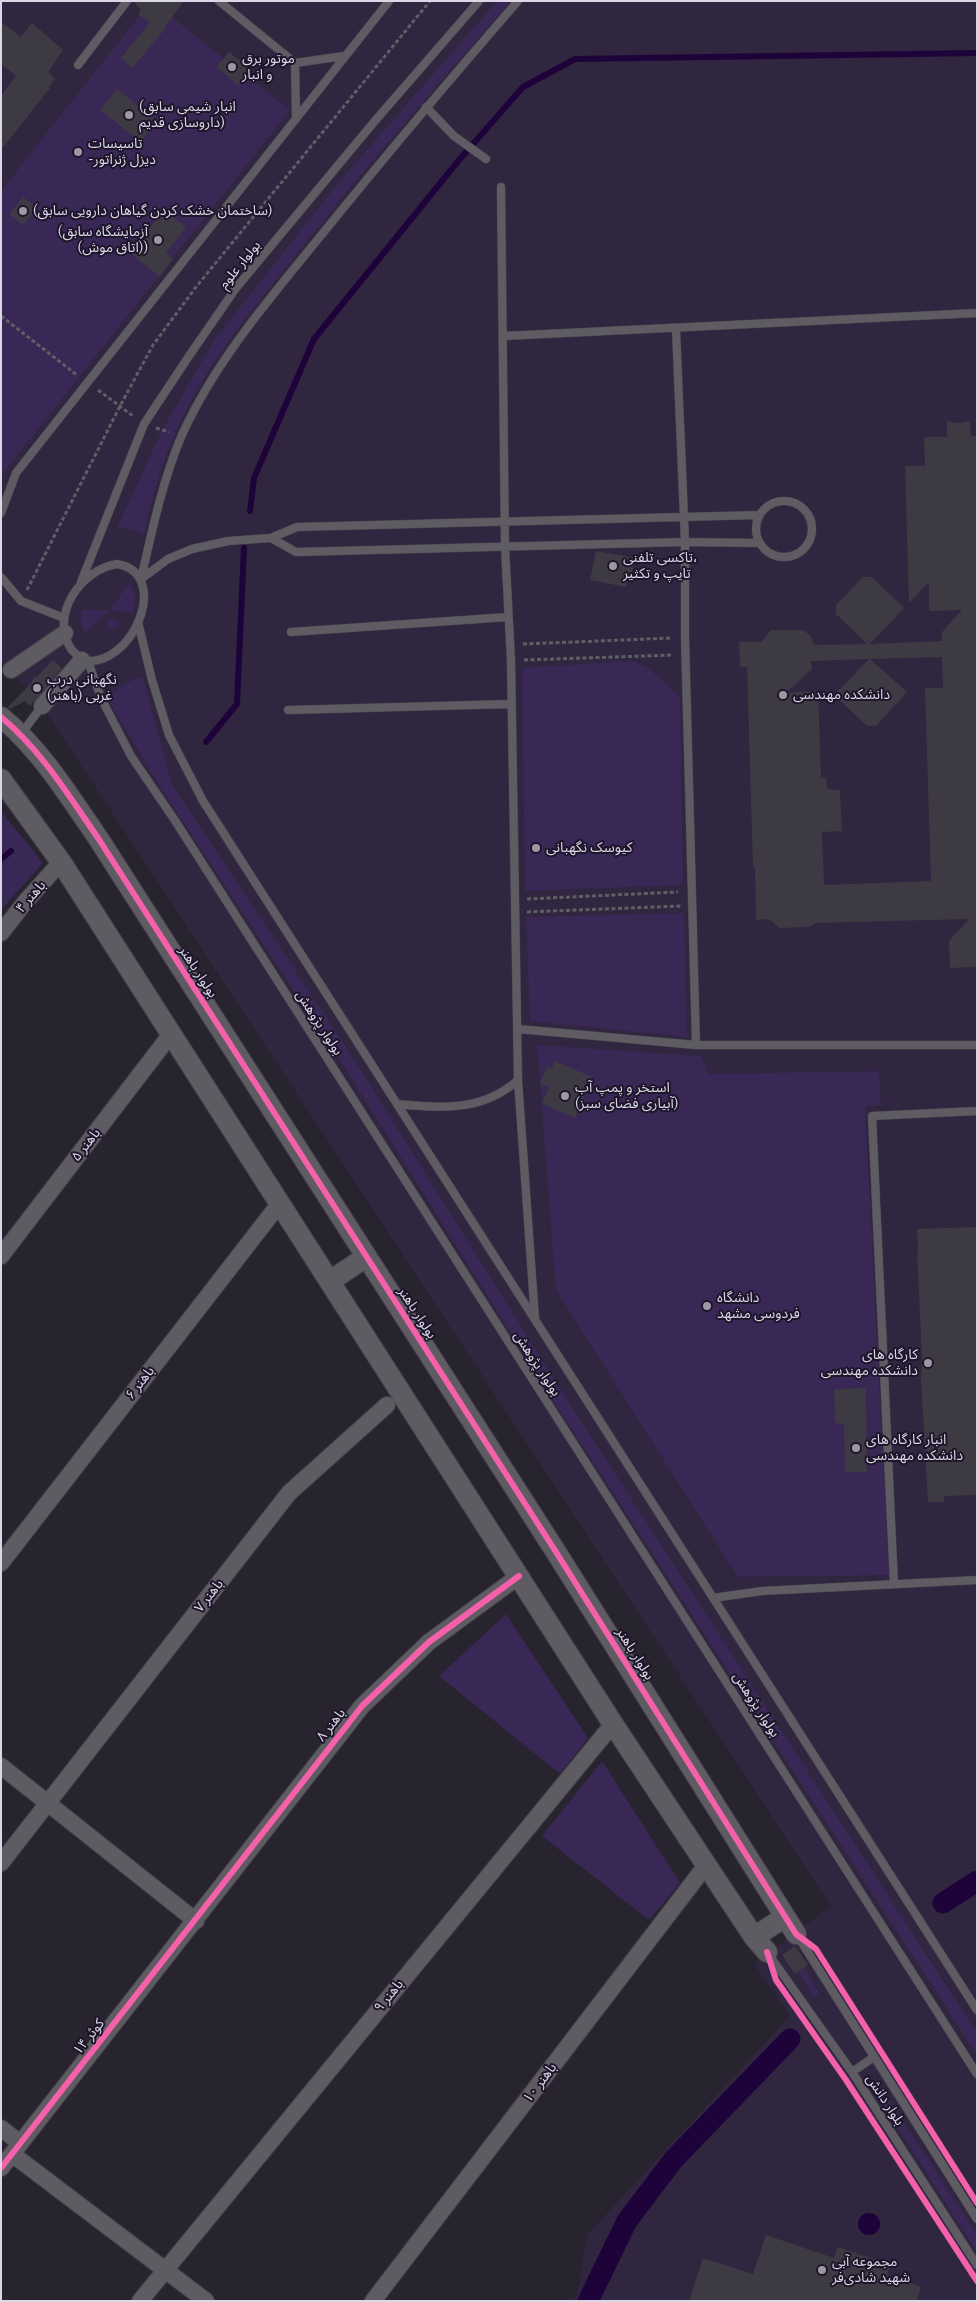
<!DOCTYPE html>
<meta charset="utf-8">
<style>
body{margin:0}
#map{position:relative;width:978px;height:2302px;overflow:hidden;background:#27242f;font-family:"IBM Plex Serif",serif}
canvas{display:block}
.frame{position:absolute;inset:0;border:2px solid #dcd7e6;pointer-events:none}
</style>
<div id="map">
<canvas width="978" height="2302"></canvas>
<div class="frame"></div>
</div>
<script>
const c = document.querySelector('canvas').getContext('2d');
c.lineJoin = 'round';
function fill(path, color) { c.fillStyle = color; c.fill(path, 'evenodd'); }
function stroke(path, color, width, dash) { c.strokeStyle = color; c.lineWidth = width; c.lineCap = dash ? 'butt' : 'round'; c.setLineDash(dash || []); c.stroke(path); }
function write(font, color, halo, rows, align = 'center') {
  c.font = font + ' "IBM Plex Serif","Noto Sans Arabic",serif'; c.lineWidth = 4; c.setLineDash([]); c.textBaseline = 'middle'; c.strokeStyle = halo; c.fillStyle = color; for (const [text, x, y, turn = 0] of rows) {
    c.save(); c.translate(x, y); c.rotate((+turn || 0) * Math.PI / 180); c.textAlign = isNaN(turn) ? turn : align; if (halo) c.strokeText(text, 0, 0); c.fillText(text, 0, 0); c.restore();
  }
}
const built = new Path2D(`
 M1 1H977V2301H570L577 2296 587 2235 790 2016 754 1964 831 1906 42 706 1 662Z`);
const green = new Path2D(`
 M151 1 290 110 1 476V191Z
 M497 1H511C442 80 372 159 307 241 259 302 206 362 175 434 160 466 151 501 144 535L130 529 117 528 162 430 215 339 339 182Z
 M129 583 136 597 133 613 110 610 85 633 80 621 82 610H110Z
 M107 624a6 6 0 1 1 12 0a6 6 0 1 1-12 0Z
 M631 661 647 667 680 697 683 885 525 891 522 668Z
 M136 678H143L172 784 355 1061 561 1390 977 2033V2055L551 1397 345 1068 162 790 109 702V698L118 688Z
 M1 811 43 863 1 910Z
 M684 913 687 1037 530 1021 526 917Z
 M537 1045 701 1056 708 1074 879 1071 881 1105 865 1106 889 1575 738 1577 556 1290Z
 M506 1614 588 1738 560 1774 439 1676Z
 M602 1761 680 1883 649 1920 542 1836Z
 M804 1968 819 1992 815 1998 798 1972Z
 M875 2079 977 2234V2252L869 2083Z`);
const water = new Path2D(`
 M858 2224a11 11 0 1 1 22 0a11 11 0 1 1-22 0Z`);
const stream = new Path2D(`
 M250 511 254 478 314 339 459 160 523 87 575 59 977 53
 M206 742 237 704 244 548
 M1 859 11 851`);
const canal = new Path2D(`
 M943 1903 977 1881
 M588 2301 627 2221 674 2159 790 2039`);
const building = new Path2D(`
 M133 1H184L164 28 165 29 132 68 121 58 150 22 138 15 141 10Z
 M1 22 21 37 32 23 63 50 48 72 55 79 49 87 50 88 1 150V96L16 76 1 64Z
 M229 52 251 69 238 85 216 67Z
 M117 89 157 121 141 142 100 110Z
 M23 197 37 208 23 225 9 214Z
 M164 210 186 227 166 253 173 259 160 277 130 253Z
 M947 421 958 423 970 421 971 436H977V967L950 968 949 941 969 919 815 923 810 927 779 928 769 919 756 920 755 867H753L747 667H740L739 642H761L771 630H803L811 636 814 645 867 644 836 614V605L863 577H872L904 608 870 644 942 641V632L962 610 929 611V582L909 603 905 466H925L924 437H947ZM942 657 943 688H925L931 881 824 885 822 832 842 831 840 790 827 789 826 778H821L818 691 786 693 812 669 811 661 869 659 834 695 867 726H876L907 692 870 659Z
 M596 551 635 558 632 574H629L626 587 590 580Z
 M53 660 62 668 30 706 25 701 10 709 8 707 32 682 34 677 38 676Z
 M555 1061 592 1077 575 1118 542 1104 549 1087 540 1084 547 1066 552 1068Z
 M977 1227V1495L944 1496V1502H928L921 1379 922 1358 917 1252 918 1251 917 1229Z
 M866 1388 867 1472H845L844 1424 835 1423 834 1389Z
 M795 1946 808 1965 795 1974 782 1955Z
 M766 2235 834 2258 838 2247 891 2265 887 2275 921 2287 917 2301H689L703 2258 753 2274Z`);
const path = new Path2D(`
 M1 316 77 375
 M98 390 133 416
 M156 428 169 432
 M27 590 120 406 153 345 196 287 430 1
 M523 644 672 638
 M524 660 673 655
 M527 899 678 892
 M527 912 681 906`);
const service = new Path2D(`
 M219 1 295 63 344 56
 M295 63 296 117
 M78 65 127 1
 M426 107 454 136 486 159
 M501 187 505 547 511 661 518 1080 535 1319
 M676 329 685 542V637L696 1045
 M504 336 977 313
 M756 529a28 28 0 1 1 56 0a28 28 0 1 1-56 0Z
 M1 513 16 473 389 1
 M271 538 296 552 685 542 759 543
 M117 564C173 573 132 671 82 660 79 656 74 653 71 649 49 614 82 569 117 564Z
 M1 577 21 601 64 618
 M141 579C152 531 162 483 181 437 215 361 271 297 323 233 387 154 452 77 518 1
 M141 579 168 559 192 549 228 541 271 538 297 527 759 515
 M81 582 144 424 189 356 236 288 374 122 479 1
 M138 622 152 680 169 735 203 801 977 2010
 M291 632 508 617
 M88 661 101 698 131 756 174 819 977 2074
 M288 710 511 704
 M21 734 42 706
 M518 1029 696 1045H977
 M397 1104C442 1108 482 1112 518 1080
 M894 1584 872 1116 977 1111
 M713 1598 762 1591 977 1580
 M797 1935 977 2219
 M767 1952 852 2072 977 2265
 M852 2072 874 2057`);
const minor = new Path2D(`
 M11 670 65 633
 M42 706 82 660
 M1 933 26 901 61 862
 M1 1256 171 1034
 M1 1563 280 1203
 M1 1766 196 1921
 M1 1863 289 1493 387 1405
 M1 2128 20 2143
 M12 2154 206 2301
 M1 2168 362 1706 429 1642 519 1576
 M140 2301 613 1724
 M373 2301 707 1864`);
const tertiary = new Path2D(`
 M1 717C41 750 69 796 98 838L556 1552 796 1934
 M1 779 61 862 613 1724 754 1937 767 1952
 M330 1281 366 1257
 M754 1937 785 1917`);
const cycleway = new Path2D(`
 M1 717C41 750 69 796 98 838L556 1552 796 1934 816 1949 977 2203
 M767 1952 776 1980 846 2080 977 2281
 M1 2168 362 1706 429 1642 519 1576`);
const markers = [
 [232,67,5,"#9d98a6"],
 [129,115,5,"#9d98a6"],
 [78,152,5,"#9d98a6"],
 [23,211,5,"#9d98a6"],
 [158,240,5,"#9d98a6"],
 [613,566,5,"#9d98a6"],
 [37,688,5,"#9d98a6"],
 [783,695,5,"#9d98a6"],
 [536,848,5,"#9d98a6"],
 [565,1096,5,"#9d98a6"],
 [707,1306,5,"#9d98a6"],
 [928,1363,5,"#9d98a6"],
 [856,1448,5,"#9d98a6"],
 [822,2270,5,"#9d98a6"]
];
const poiNames = [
 ["موتور برق",242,59],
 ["و انبار",242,75],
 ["(انبار شیمی سابق",139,107],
 ["داروسازی قدیم)",139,123],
 ["تاسیسات",88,144],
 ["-دیزل ژنراتور",88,160],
 ["(ساختمان خشک کردن گیاهان دارویی سابق)",33,211],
 ["(آزمایشگاه سابق",148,232,"right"],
 ["(اتاق موش))",148,248,"right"],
 ["تاکسی تلفنی،",623,558],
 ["تایپ و تکثیر",623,574],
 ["نگهبانی درب",47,680],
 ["غربی (باهنر)",47,696],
 ["دانشکده مهندسی",793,695],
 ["کیوسک نگهبانی",546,848],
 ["استخر و پمپ آب",575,1088],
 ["(آبیاری فضای سبز)",575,1104],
 ["دانشگاه",717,1298],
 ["فردوسی مشهد",717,1314],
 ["کارگاه های",918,1355,"right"],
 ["دانشکده مهندسی",918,1371,"right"],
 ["انبار کارگاه های",866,1440],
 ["دانشکده مهندسی",866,1456],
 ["مجموعه آبی",832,2262],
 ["شهید شادی‌فر",832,2278]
];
const streetNames = [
 ["بولوار علوم",240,265,-51],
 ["باهنر ۴",31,897,-49],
 ["بولوار باهنر",198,972,57],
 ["بولوار پژوهش",319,1023,57],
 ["باهنر ۵",86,1145,-52],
 ["بولوار باهنر",417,1313,57],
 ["بولوار پژوهش",537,1364,57],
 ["باهنر ۶",140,1383,-52],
 ["باهنر ۷",209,1596,-52],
 ["بولوار باهنر",635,1654,58],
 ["بولوار پژوهش",756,1705,57],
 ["باهنر ۸",331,1725,-52],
 ["باهنر ۹",389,1996,-51],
 ["کوثر ۱۴",89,2037,-52],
 ["باهنر ۱۰",540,2083,-53],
 ["بلوار دانش",885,2100,57]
];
fill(built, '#30263f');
fill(green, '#392755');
fill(water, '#1e033a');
stroke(stream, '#1e033a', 6);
stroke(canal, '#1e033a', 21);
fill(building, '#3d3a43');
stroke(service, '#45414b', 9);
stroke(minor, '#45414b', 18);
stroke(tertiary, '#45414b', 22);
stroke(path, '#605e65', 3, [4, 2.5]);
stroke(service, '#5e5c62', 8);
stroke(minor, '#5e5c62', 16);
stroke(tertiary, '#5e5c62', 20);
stroke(cycleway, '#f560ab', 6);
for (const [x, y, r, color] of markers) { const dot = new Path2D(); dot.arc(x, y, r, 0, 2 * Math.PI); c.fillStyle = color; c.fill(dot); stroke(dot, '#1d152a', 2); }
write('14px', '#dcd7e6', '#1d152a', poiNames, 'left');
write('14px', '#dcd7e6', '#1d152a', streetNames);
</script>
